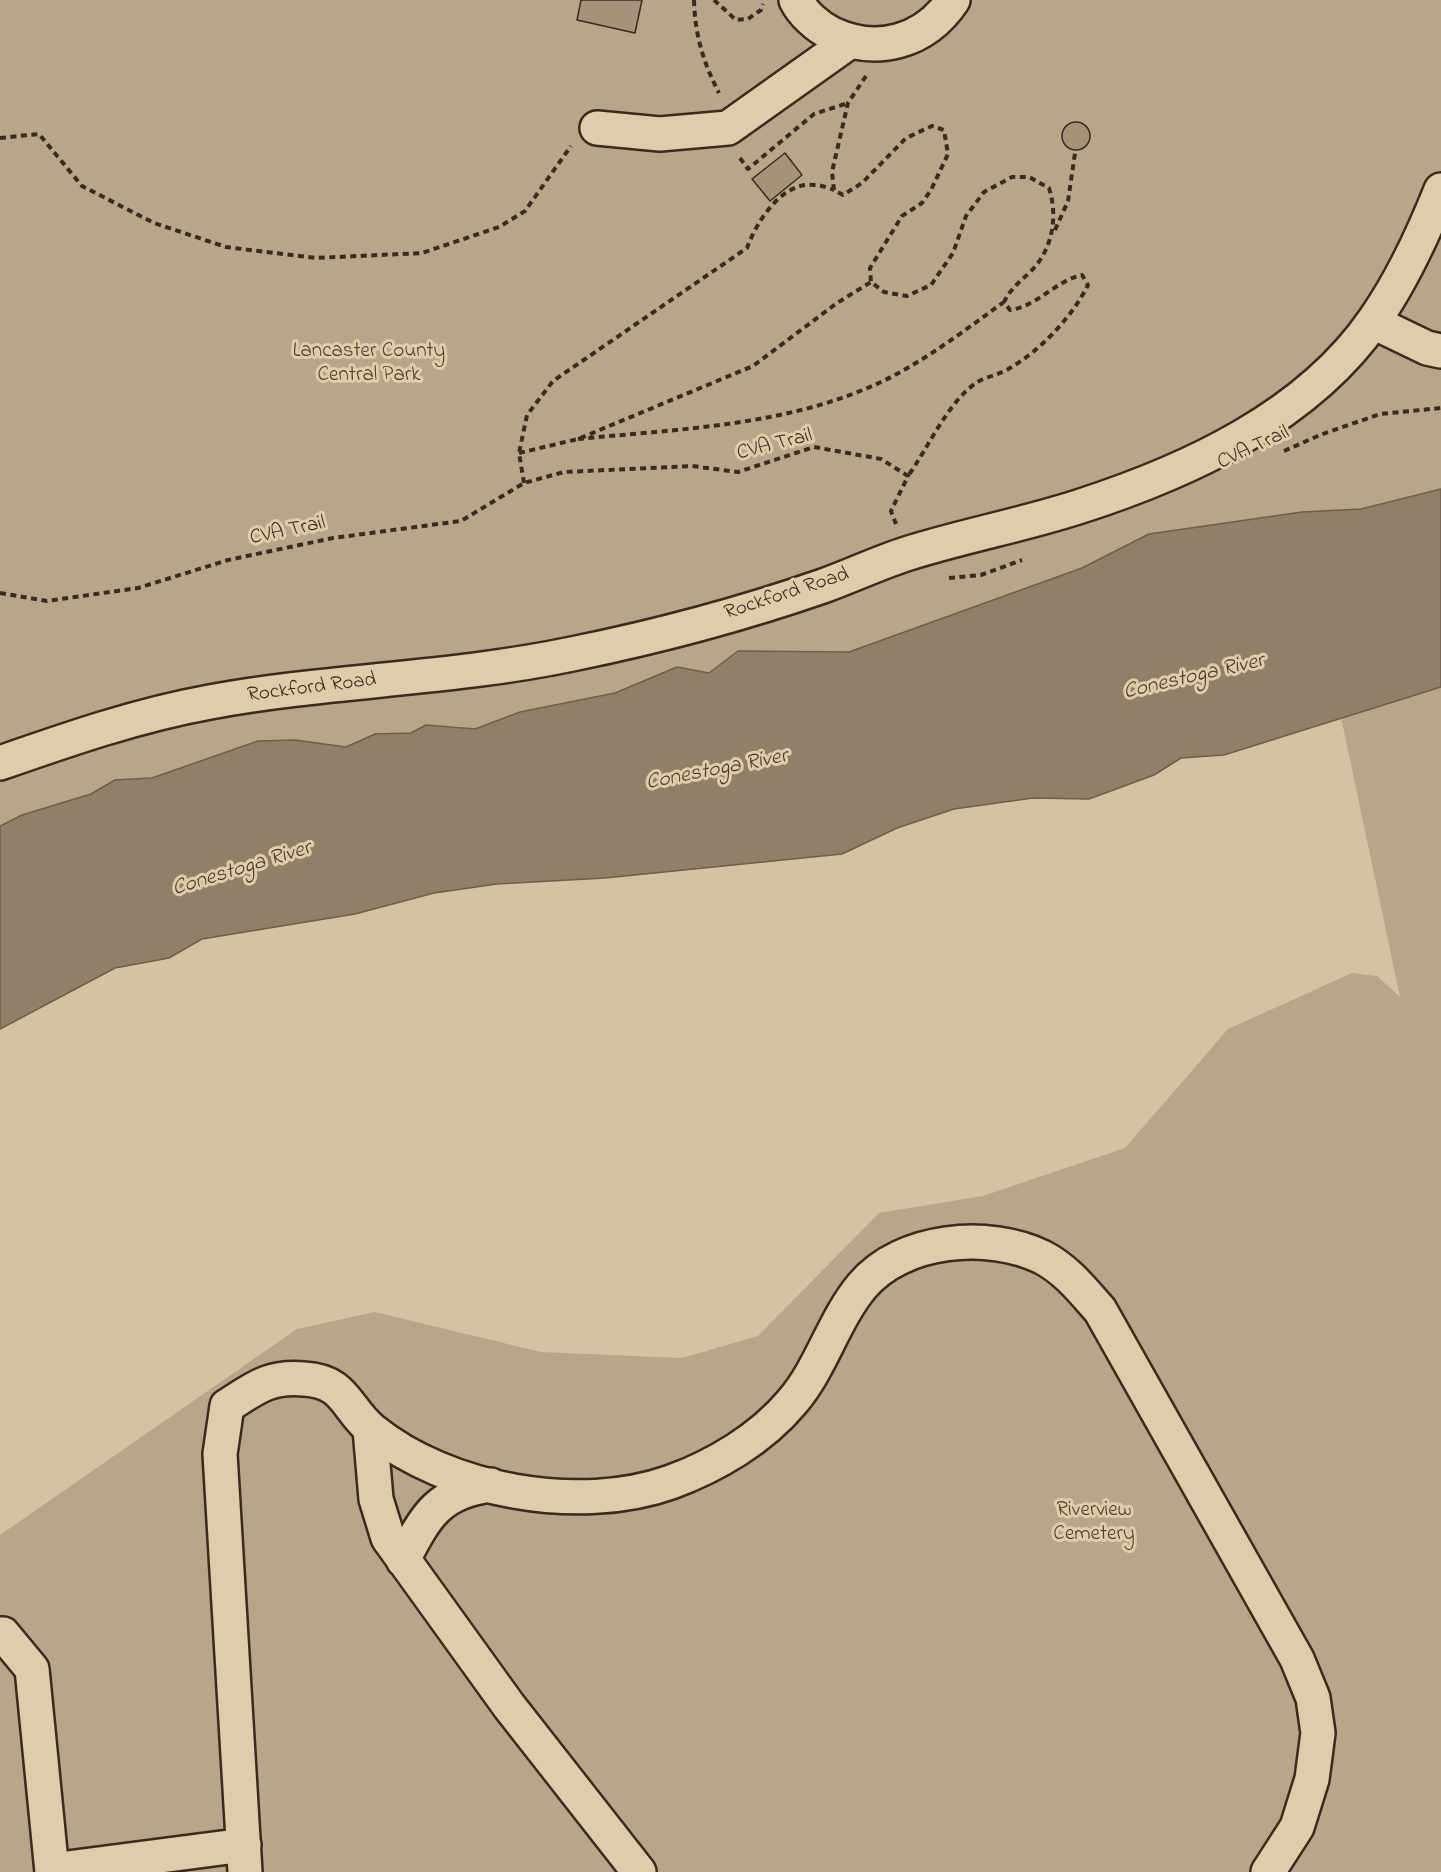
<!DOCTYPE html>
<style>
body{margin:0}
canvas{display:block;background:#d4c2a2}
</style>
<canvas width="1441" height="1872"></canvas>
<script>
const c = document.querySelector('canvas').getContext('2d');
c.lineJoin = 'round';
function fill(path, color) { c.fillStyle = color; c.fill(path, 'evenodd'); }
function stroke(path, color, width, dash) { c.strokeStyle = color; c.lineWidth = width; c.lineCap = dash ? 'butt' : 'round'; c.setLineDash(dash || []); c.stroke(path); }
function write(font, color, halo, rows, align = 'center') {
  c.font = font + ' "Indie Flower",sans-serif'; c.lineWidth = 6; c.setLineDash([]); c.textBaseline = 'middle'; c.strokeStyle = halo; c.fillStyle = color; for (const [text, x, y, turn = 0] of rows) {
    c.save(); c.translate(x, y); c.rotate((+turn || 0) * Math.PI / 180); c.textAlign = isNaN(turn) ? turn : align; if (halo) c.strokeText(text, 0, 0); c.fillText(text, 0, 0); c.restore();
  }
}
const green = new Path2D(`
 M0 0H1441V489L1361 509 1302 512 1149 534 1082 568 849 652 738 651 709 673 677 667 615 693 520 712 475 729 426 725 411 733 375 734 346 747 295 740 258 741 152 778 115 780 91 794 22 815 0 826Z
 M1441 687V1872H0V1535L297 1329 375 1312 541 1352 682 1358 758 1336 879 1213 983 1196 1125 1148 1228 1029 1352 973 1377 976 1400 997 1341 717Z`);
const water = new Path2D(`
 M1441 489V687L1224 755 1181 758 1154 775 1089 799 1033 798 954 809 897 828 842 854 605 878 497 884 434 893 355 914 202 939 169 958 115 968 0 1029V826L22 815 91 794 115 780 152 778 258 741 295 740 346 747 375 734 411 733 426 725 475 729 520 712 615 693 677 667 709 673 738 651 849 652 1082 568 1149 534 1302 512 1361 509Z`);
const building = new Path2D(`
 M581 0H642L635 33 577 20Z
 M1062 136a14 14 0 1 1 28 0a14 14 0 1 1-28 0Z
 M785 153 802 175 770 201 752 179Z`);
const path = new Path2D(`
 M694 0C695 35 703 62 719 93
 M714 0 736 20 748 19 761 10 763 4
 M866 76 848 103 832 172 834 190 843 195 862 183 906 138 932 126 944 130 948 154 931 190 922 203 902 216 870 268 871 282 884 292 907 296 931 285 953 253 966 216 984 192 1012 177H1029L1049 188C1058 216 1053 249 1031 271 1020 282 1011 288 1004 302L1010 310C1038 306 1055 281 1082 275L1088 285C1072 317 1041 350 1010 368 1000 375 986 376 976 383 948 402 928 448 908 476
 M0 138 39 134 82 186 154 223 226 247 316 258 422 253 499 227 525 211 571 146
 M740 158 748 169 814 114 848 103
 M1055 230 1068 201 1075 153
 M578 439C679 429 788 426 881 382 925 361 965 330 1004 302
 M1284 451 1320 435 1380 414 1441 408
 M519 453 578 439 753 366 837 303 871 282
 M524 483 519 453 527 415 553 381 747 248C757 221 782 181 815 185 821 185 828 188 834 190
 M949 578 981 575 1022 560
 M0 593 47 601 138 588 228 560 333 538 461 521 524 483 564 472 692 466 738 472 814 447 881 459 908 476 891 511 896 524`);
const minor = new Path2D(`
 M796 0C803 14 818 27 832 34 877 55 925 42 953 0
 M597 128 660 134 728 128 849 42
 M1373 322 1427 348 1441 351
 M0 763C69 739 138 715 210 702 330 680 453 679 572 654 656 637 742 614 823 586 851 576 878 563 906 554 963 536 1022 525 1078 507 1187 472 1308 417 1375 319 1403 279 1423 235 1441 190
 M370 1429 376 1499 388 1538 509 1706 639 1872
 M403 1560C426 1515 439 1492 491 1485
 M0 1634H3L32 1669 52 1872
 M52 1870 244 1845
 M245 1872 220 1454 227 1406C255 1388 269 1376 304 1379 346 1381 346 1409 372 1430 447 1491 579 1515 671 1482 715 1466 761 1439 792 1402 822 1367 833 1321 862 1286 902 1238 989 1231 1042 1257 1067 1270 1082 1290 1100 1310L1297 1659 1313 1698 1318 1733 1312 1779 1297 1827 1268 1872`);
const parkNames = [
 ["Lancaster County",369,353],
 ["Central Park",369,377],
 ["Riverview",1094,1512],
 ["Cemetery",1094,1536]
];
const streetNames = [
 ["CVA Trail",775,446,-14],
 ["CVA Trail",1254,449,-25],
 ["CVA Trail",288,532,-12],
 ["Rockford Road",787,595,-18],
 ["Rockford Road",312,689,-7]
];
const waterNames = [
 ["Conestoga River",1194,678,-13],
 ["Conestoga River",717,771,-11],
 ["Conestoga River",242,870,-17]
];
fill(green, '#b8a68a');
fill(water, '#918068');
stroke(water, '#6f5e4a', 1.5);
fill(building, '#a49379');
stroke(building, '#3b2a1e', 1.5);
stroke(minor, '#3b2a1e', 38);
stroke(path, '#3b2a1e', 4, [6, 4.5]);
stroke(minor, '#deccaa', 33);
write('21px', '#4e3d2e', '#deccaa', parkNames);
write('21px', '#3b2a1e', '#deccaa', streetNames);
write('italic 22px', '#4c3b2d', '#deccaa', waterNames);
</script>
